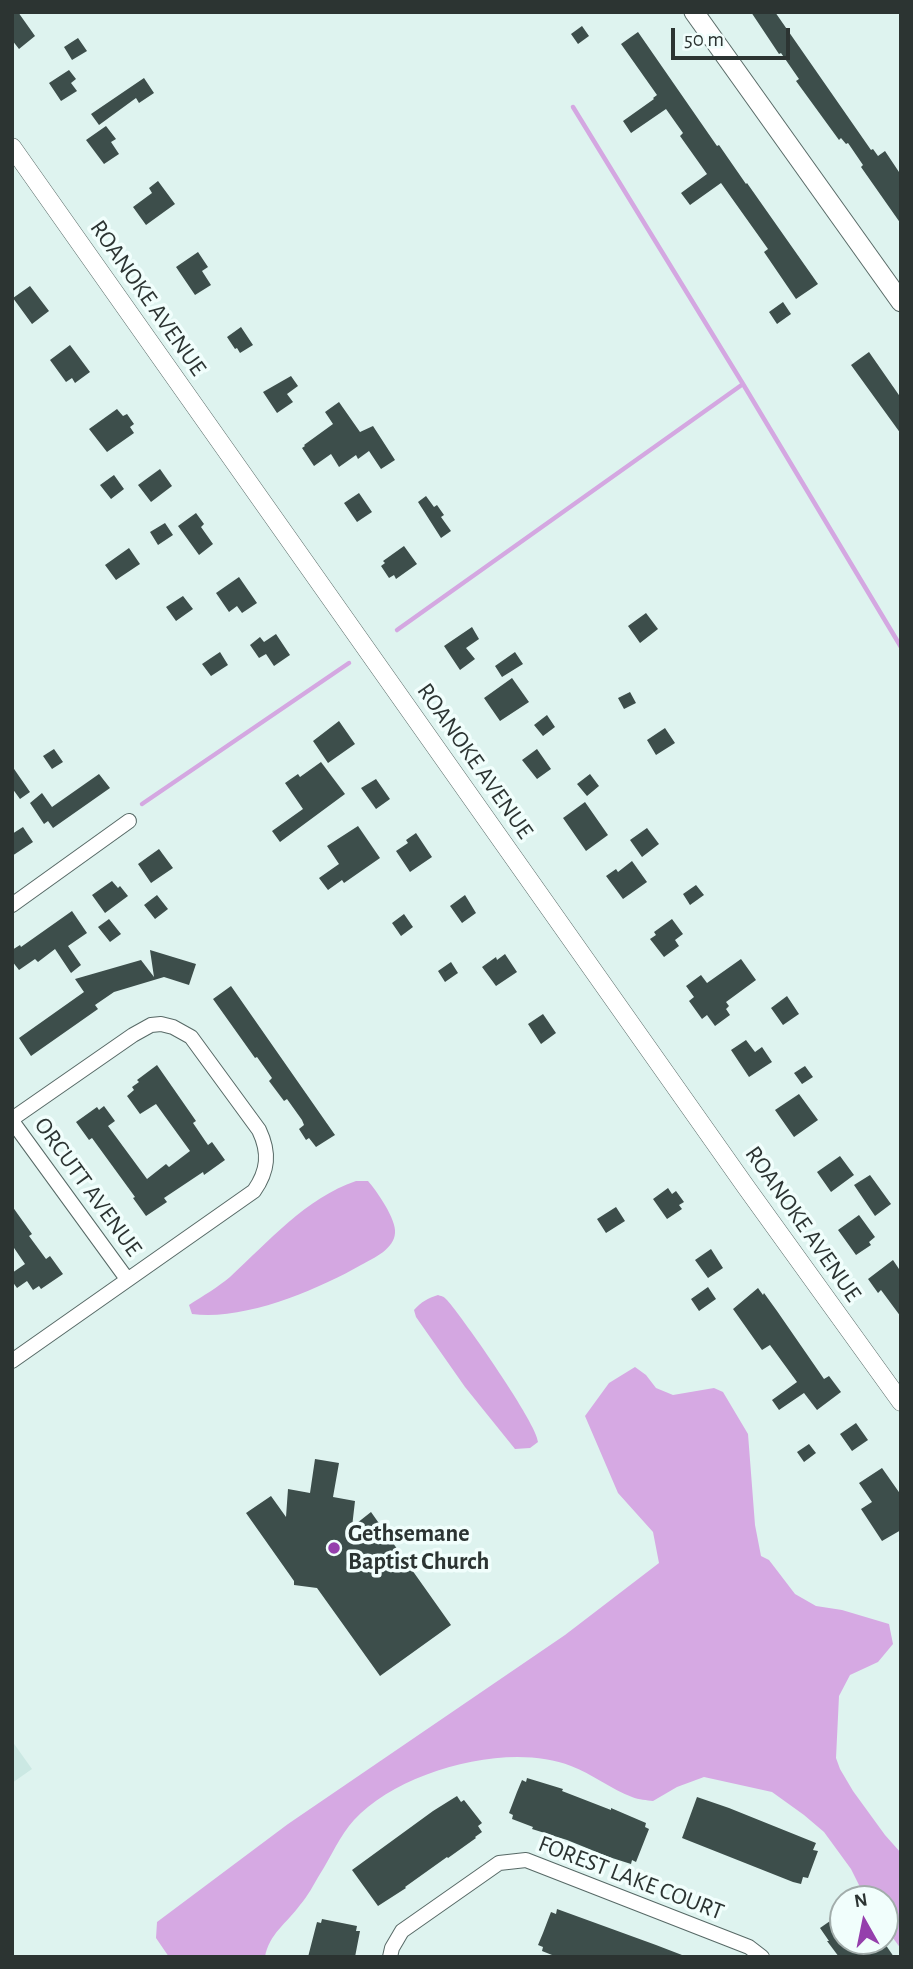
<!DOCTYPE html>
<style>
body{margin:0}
#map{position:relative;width:913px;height:1969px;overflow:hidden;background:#def3ef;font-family:"Alegreya Sans",sans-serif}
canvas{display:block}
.frame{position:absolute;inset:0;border:14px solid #2c3432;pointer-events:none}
.north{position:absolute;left:829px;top:1885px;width:70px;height:70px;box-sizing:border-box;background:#f1fefc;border:2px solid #a2adab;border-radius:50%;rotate:351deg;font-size:19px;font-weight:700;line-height:28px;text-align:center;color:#2c3432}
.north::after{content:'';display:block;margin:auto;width:24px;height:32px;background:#953fac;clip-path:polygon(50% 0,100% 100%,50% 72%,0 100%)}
.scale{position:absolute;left:671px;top:28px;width:119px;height:32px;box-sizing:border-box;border:4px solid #2c3432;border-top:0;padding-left:9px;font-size:21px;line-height:24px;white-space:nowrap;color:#2c3432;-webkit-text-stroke:5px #f1fefc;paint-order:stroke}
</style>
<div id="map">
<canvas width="913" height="1969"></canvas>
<div class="frame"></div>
<div class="north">N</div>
<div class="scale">50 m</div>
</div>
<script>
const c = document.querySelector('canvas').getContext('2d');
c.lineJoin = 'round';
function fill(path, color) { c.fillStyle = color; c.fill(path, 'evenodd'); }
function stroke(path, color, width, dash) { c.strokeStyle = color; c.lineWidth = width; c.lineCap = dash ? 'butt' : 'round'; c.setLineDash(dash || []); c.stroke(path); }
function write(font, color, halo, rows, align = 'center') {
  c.font = font + ' "Alegreya Sans",sans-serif'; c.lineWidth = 7; c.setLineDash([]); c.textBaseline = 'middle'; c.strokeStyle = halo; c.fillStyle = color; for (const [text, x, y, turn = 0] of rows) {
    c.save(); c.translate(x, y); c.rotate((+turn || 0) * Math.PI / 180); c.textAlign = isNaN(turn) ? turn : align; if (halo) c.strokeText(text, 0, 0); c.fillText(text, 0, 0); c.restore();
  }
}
const built = new Path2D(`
 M12 1741 32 1769 12 1783Z`);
const forest = new Path2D(`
 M635 1367 646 1375 656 1388 673 1395 714 1388 723 1392 748 1434 755 1525 761 1556 769 1560 795 1594 816 1606 842 1610 889 1624 893 1644 878 1662 850 1675 839 1696 836 1758 840 1769 853 1791 885 1835 901 1853V1949L885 1927V1899H866L851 1869 824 1832 804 1815 772 1792 704 1777 677 1787 653 1801C647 1800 639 1800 632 1797 611 1789 592 1774 571 1766 508 1741 399 1771 354 1820 340 1835 331 1857 320 1874 314 1884 308 1896 300 1905 287 1923 269 1934 265 1957H169L156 1938 157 1922 288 1824 565 1635 659 1563 653 1532 618 1493 585 1416 609 1383Z`);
const water = new Path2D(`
 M356 1181H368C376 1190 397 1220 395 1233 394 1249 374 1258 361 1265 317 1290 244 1321 192 1314L189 1305C203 1296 218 1287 230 1277 268 1242 306 1198 356 1181Z
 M438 1295C444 1297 443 1296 447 1300 463 1318 538 1425 538 1442L530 1448 515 1449 465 1387 416 1317 414 1310C421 1302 428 1298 438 1295Z`);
const stream = new Path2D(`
 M573 107 743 384 901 647
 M397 630 743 384
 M142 804 349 663`);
const building = new Path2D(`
 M12 12H18L35 36 19 49 12 40Z
 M751 12H775L871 150 873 149 878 156 885 151 901 175V224L861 167 863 165 848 143 846 144 841 138 839 140 796 81 799 79 781 53 779 54Z
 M582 26 589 36 578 44 571 34Z
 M638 32 717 146 719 145 746 184 747 183 818 284 796 299 764 252 768 249 721 183 690 205 681 193 707 174 680 136 683 133 666 109 631 133 623 121 654 99 653 98 657 95 621 44Z
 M78 38 87 51 72 60 64 47Z
 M69 70 76 79 71 83 77 91 61 101 49 83Z
 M144 78 154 93 139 103 136 98 99 125 91 114Z
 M106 126 116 139 111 142 119 154 104 164 86 140Z
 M158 181 175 204 146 225 133 207 152 193 149 188Z
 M198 252 208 267 202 271 211 285 195 295 176 267Z
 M30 286 49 311 32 324 13 298Z
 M783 302 791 314 777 324 769 312Z
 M241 327 253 345 240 353 237 348 235 349 227 337Z
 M70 345 90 372 75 383 72 378 66 382 50 360Z
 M869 352 901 398V434L851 365Z
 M291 376 298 386 287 394 293 402 277 413 263 392Z
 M339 402 360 432 373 426 395 460 381 469 369 451 358 459 356 455 339 467 331 454 314 466 302 448 305 446 304 445 333 424 325 412Z
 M117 409 123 416 127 414 134 424 130 427 134 433 107 452 89 429Z
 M160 469 172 486 151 502 138 485Z
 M114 475 124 489 111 499 100 485Z
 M359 493 372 512 357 522 344 503Z
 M426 496 434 507 437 505 444 515 441 517 451 531 441 538 418 502Z
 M196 513 204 524 201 527 213 544 199 555 178 526Z
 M165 523 173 535 158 545 150 532Z
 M404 546 417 564 396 579 394 575 389 578 381 566 385 563 383 561Z
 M129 548 140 564 116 580 105 565Z
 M239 577 257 603 242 613 237 606 229 612 216 593Z
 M183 596 193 609 176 621 166 607Z
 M646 613 658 629 640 643 628 626Z
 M472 627 479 639 466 648 475 659 460 670 444 646Z
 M276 634 290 655 274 666 266 654 259 658 250 645 260 637 264 642Z
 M220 652 228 665 211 676 202 664Z
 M515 652 523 664 502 677 495 666Z
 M512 678 529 702 500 721 484 698Z
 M630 692 636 703 624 709 618 698Z
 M547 715 555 727 543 736 534 725Z
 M339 721 355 744 328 763 313 741Z
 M665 728 675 743 656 755 647 740Z
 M54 749 63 762 52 769 43 756Z
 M537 749 551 769 537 779 522 760Z
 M321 762 345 794 280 842 272 831 303 809 285 783 298 774 300 777Z
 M12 766 30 792 20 799 12 788Z
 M99 774 110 788 53 828 48 821 44 824 30 803 42 793 52 807Z
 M590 774 599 786 587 796 577 784Z
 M376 779 390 799 376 809 361 788Z
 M585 802 608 835 586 851 563 818Z
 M358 826 380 858 344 883 342 880 328 890 319 878 339 864 327 846Z
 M23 827 33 842 12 856V834Z
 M647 828 659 844 642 857 630 840Z
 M416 833 432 857 410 872 396 851 408 843 406 840Z
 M159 849 173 868 151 883 138 864Z
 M632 861 647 882 623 899 606 876 616 869 618 872Z
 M112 881 118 888 120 886 128 896 105 913 92 895Z
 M696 885 704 895 690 905 683 894Z
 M157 895 168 909 155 919 144 905Z
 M465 895 476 913 462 923 450 906Z
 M72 911 87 933 68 946 81 965 71 973 55 949 38 962 35 959 19 970 12 961V950L20 945 21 947Z
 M404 914 413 927 401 936 392 923Z
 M109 919 121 934 110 942 98 927Z
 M672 919 683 934 675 940 679 946 664 957 650 939 656 935 654 932Z
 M150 950 196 964 189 985 164 977 114 992 95 1005 98 1009 31 1056 19 1038 84 992 75 979 141 960 154 977Z
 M505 954 517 972 496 986 482 967 496 957 497 960Z
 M741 959 756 980 726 1002 729 1006 726 1009 730 1015 715 1026 707 1015 702 1019 689 1001 694 997 686 986 701 975 707 983Z
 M451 962 458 973 445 982 438 971Z
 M231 986 335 1135 316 1147 309 1138 306 1140 299 1129 304 1125 302 1120 287 1099 284 1101 269 1081 272 1078 257 1057 255 1058 213 999Z
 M787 996 799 1014 783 1025 771 1008Z
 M543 1014 556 1033 541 1044 528 1024Z
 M746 1040 755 1052 762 1047 772 1062 749 1077 731 1050Z
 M157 1065 196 1121 193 1123 208 1145 212 1142 225 1160 204 1175 203 1172 164 1198 167 1202 146 1216 133 1198 135 1197 92 1138 89 1140 76 1122 97 1107 99 1110 104 1106 115 1121 108 1126 147 1179 166 1164 169 1167 190 1151 156 1104 140 1114 127 1096 134 1090 132 1087 139 1082 137 1080Z
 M805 1066 813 1077 802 1084 794 1073Z
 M799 1094 818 1120 794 1137 775 1110Z
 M840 1156 854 1175 831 1192 817 1172Z
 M870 1175 891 1204 875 1216 854 1185Z
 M668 1188 672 1194 676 1191 684 1202 679 1205 682 1209 667 1219 653 1199Z
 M12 1206 32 1234 29 1236 46 1259 50 1256 63 1274 41 1289 39 1286 33 1290 27 1281 17 1288 12 1281V1273L25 1264 12 1245Z
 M616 1207 625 1221 606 1233 597 1219Z
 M859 1215 875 1237 869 1242 871 1245 856 1255 838 1230Z
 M711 1249 723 1268 708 1278 695 1260Z
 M893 1260 901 1272V1317L881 1290 878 1293 868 1279Z
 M708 1287 716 1299 699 1311 691 1299Z
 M758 1288 763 1295 764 1293 777 1311 824 1379 829 1376 841 1392 817 1410 804 1393 779 1410 772 1400 797 1382 770 1345 762 1350 733 1309Z
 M856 1423 868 1440 852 1451 840 1434Z
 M809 1444 816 1453 804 1462 797 1452Z
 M315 1459 339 1463 333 1497 355 1501 352 1527 371 1512 451 1625 380 1676 317 1588 294 1585V1581L246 1513 271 1496 286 1517 288 1489 310 1493Z
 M882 1468 901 1495V1530L882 1541 861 1509 872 1502 859 1483Z
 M527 1778 563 1789 562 1791 611 1810V1808L646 1823 645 1827 649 1829 636 1862 632 1860 631 1864 609 1857 567 1840 532 1829 533 1827 512 1819 513 1815 509 1813 517 1792 522 1780 526 1782Z
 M457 1796 461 1802 464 1800 482 1823 478 1826 482 1832 475 1837 476 1838 448 1858 447 1857 405 1887 406 1888 378 1906 352 1870 433 1811Z
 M697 1797 729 1808 816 1843 813 1850 818 1851 808 1878 803 1877 801 1884 793 1882 682 1838Z
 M557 1909 656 1945 682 1955V1957H557L542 1951 543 1947 538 1945 543 1933 551 1912 556 1914Z
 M843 1912V1941H883L894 1957H839L827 1941H829L820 1928Z
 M322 1919 357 1926 356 1931H360L355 1957H308L317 1922 321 1923Z`);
const minor = new Path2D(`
 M12 905 129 821
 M12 1119 133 1035 151 1025 161 1024 173 1027 191 1037 259 1130C270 1153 268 1171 254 1191L12 1361
 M12 1121 127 1279
 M390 1957 392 1948 402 1931 499 1863 526 1860 749 1947 762 1957`);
const tertiary = new Path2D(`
 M12 147 746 1187 901 1402`);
const secondary = new Path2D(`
 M694 12 901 302`);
const markers = [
 [334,1548,7,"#953fac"]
];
const streetNames = [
 ["ROANOKE AVENUE",148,298,55],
 ["ROANOKE AVENUE",475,761,55],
 ["ORCUTT AVENUE",88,1187,54],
 ["ROANOKE AVENUE",803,1224,55],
 ["FOREST LAKE COURT",631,1878,21]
];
const poiNames = [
 ["Gethsemane",348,1534],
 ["Baptist Church",348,1562]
];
fill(built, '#cbe8e3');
fill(forest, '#d6a9e3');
fill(water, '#d4a7e1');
stroke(stream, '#d4a7e1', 4.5);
fill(building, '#3d4e4b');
stroke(minor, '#576966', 16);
stroke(tertiary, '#576966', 19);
stroke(secondary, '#576966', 21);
stroke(minor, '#fff', 14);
stroke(tertiary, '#fff', 18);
stroke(secondary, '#fff', 19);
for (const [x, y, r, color] of markers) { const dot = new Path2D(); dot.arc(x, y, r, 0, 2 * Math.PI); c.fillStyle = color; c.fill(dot); stroke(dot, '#f1fefc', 2.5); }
write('24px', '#2c3432', '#f1fefc', streetNames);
write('bold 24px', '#2c3432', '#f1fefc', poiNames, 'left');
</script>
